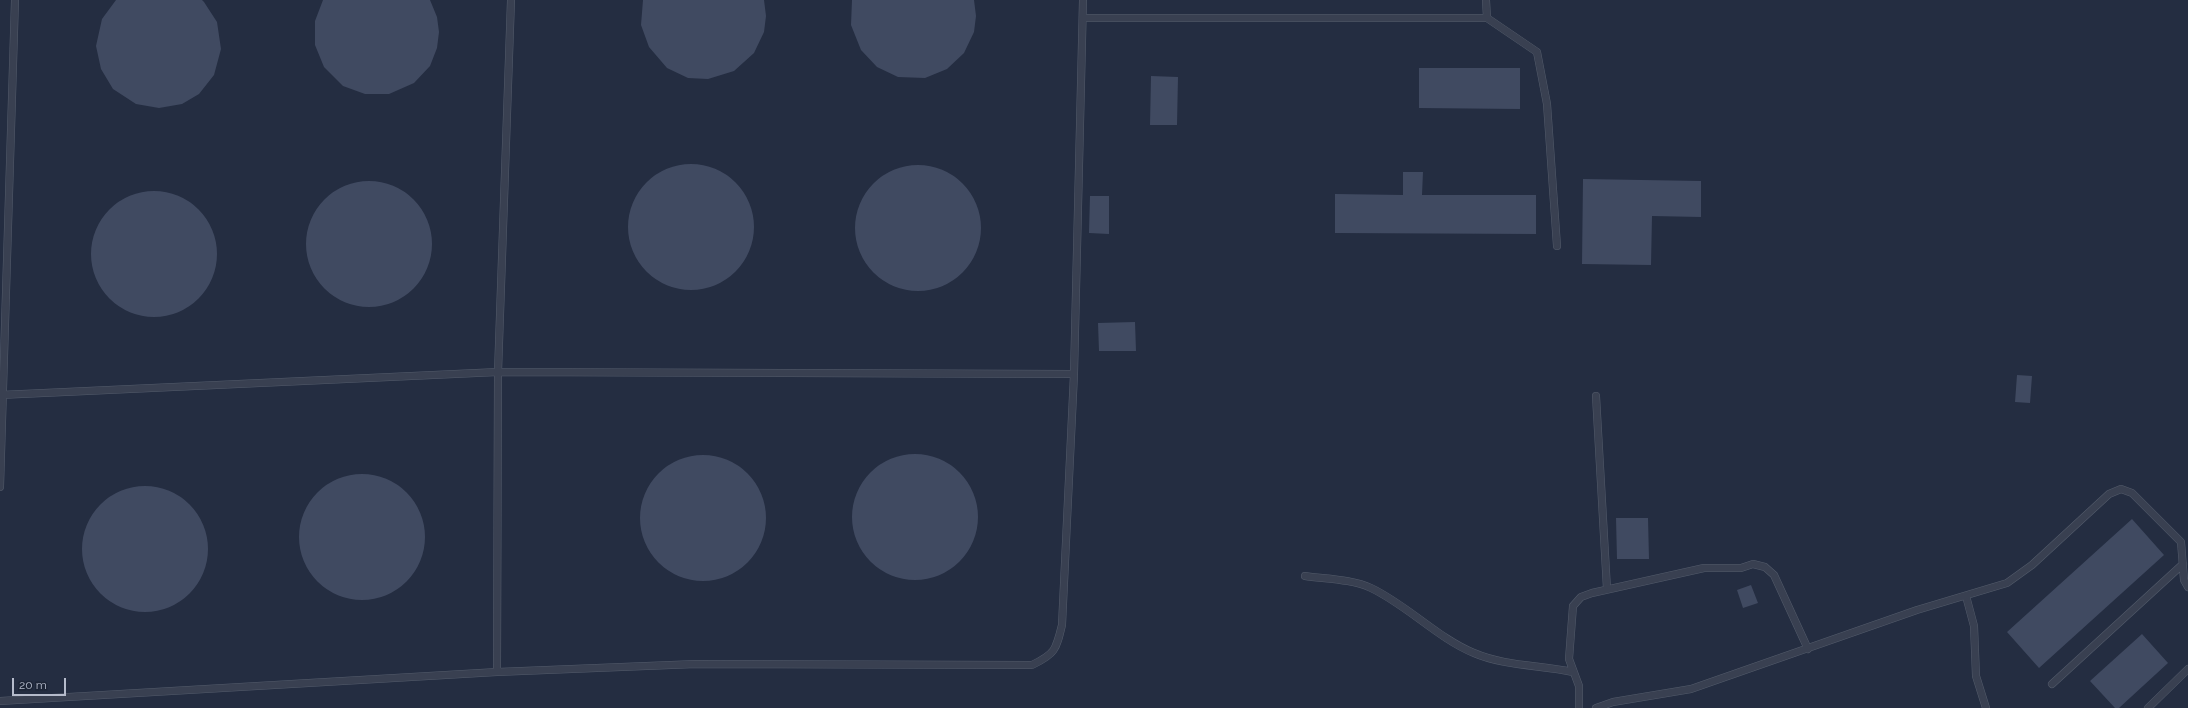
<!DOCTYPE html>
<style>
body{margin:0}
#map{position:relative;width:2188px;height:708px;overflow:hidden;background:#242d41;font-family:Raleway,sans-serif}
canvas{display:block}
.scale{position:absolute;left:12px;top:678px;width:54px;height:18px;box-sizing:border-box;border:2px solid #b5bbcb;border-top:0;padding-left:5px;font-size:12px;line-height:14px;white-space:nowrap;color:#b5bbcb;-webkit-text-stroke:3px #1d2536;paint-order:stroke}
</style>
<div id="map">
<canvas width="2188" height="708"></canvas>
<div class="scale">20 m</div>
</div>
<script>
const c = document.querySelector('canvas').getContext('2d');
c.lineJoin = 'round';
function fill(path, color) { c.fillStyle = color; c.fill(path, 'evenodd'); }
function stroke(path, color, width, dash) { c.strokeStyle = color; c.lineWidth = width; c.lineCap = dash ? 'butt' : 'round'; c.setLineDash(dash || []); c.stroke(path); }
const building = new Path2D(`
 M116 0H202L204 2 217 22 221 49 214 75 199 94 182 104 159 108 136 104 113 89 101 69 96 46 102 19Z
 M323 0H430L437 17 439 32 437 48 430 66 414 83 389 94H365L343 86 324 67 315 45V21Z
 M643 0H764L766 16 764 32 754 53 734 71 708 79 688 78 667 68 649 47 641 25Z
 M852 0H974L976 16 974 32 964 53 947 69 925 78 898 77 877 67 861 50 851 25Z
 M1419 68H1520V109L1419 108Z
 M1151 76 1178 77 1177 125H1150Z
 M628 227a63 63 0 1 1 126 0a63 63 0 1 1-126 0Z
 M855 228a63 63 0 1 1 126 0a63 63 0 1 1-126 0Z
 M1403 172H1423L1422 195H1536V234L1335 233V194L1403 195Z
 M1583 179 1701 181V217L1652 216 1651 265 1582 264Z
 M306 244a63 63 0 1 1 126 0a63 63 0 1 1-126 0Z
 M91 254a63 63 0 1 1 126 0a63 63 0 1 1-126 0Z
 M1090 196H1109V234L1089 233Z
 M1135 322 1136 351H1099L1098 323Z
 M2017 375 2032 376 2030 403 2015 402Z
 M852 517a63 63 0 1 1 126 0a63 63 0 1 1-126 0Z
 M640 518a63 63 0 1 1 126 0a63 63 0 1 1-126 0Z
 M299 537a63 63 0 1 1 126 0a63 63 0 1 1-126 0Z
 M82 549a63 63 0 1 1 126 0a63 63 0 1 1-126 0Z
 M1616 518H1648L1649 559H1617Z
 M2132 519 2164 555 2039 668 2007 632Z
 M1751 585 1758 603 1743 608 1737 590Z
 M2142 634 2168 663 2119 708H2115L2090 681Z`);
const service = new Path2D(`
 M1486 0 1487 18 1537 52 1547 104 1557 246
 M1083 18H1487
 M0 395 498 372 1074 374
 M1596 396 1607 589
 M0 487 15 0
 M1305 576C1326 579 1352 579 1371 588 1407 605 1439 639 1474 653 1504 666 1541 665 1573 672
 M1966 596 1974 626 1976 676 1986 708
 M497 672 498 372 511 0
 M2052 684 2183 564
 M0 701 497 672 696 664 1032 665C1055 654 1056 650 1062 625L1074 374 1083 0
 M1579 708V686L1569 659 1573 606 1581 597 1592 593 1704 568H1741L1753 564 1765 567 1774 575 1808 649
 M1596 708 1613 702 1691 689 1917 610 2007 583 2032 565 2109 494 2121 489 2132 493 2181 542 2184 580 2188 587
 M2148 708 2188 669`);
fill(building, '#404a61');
stroke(service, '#535b6b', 8);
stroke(service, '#394051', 7);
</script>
